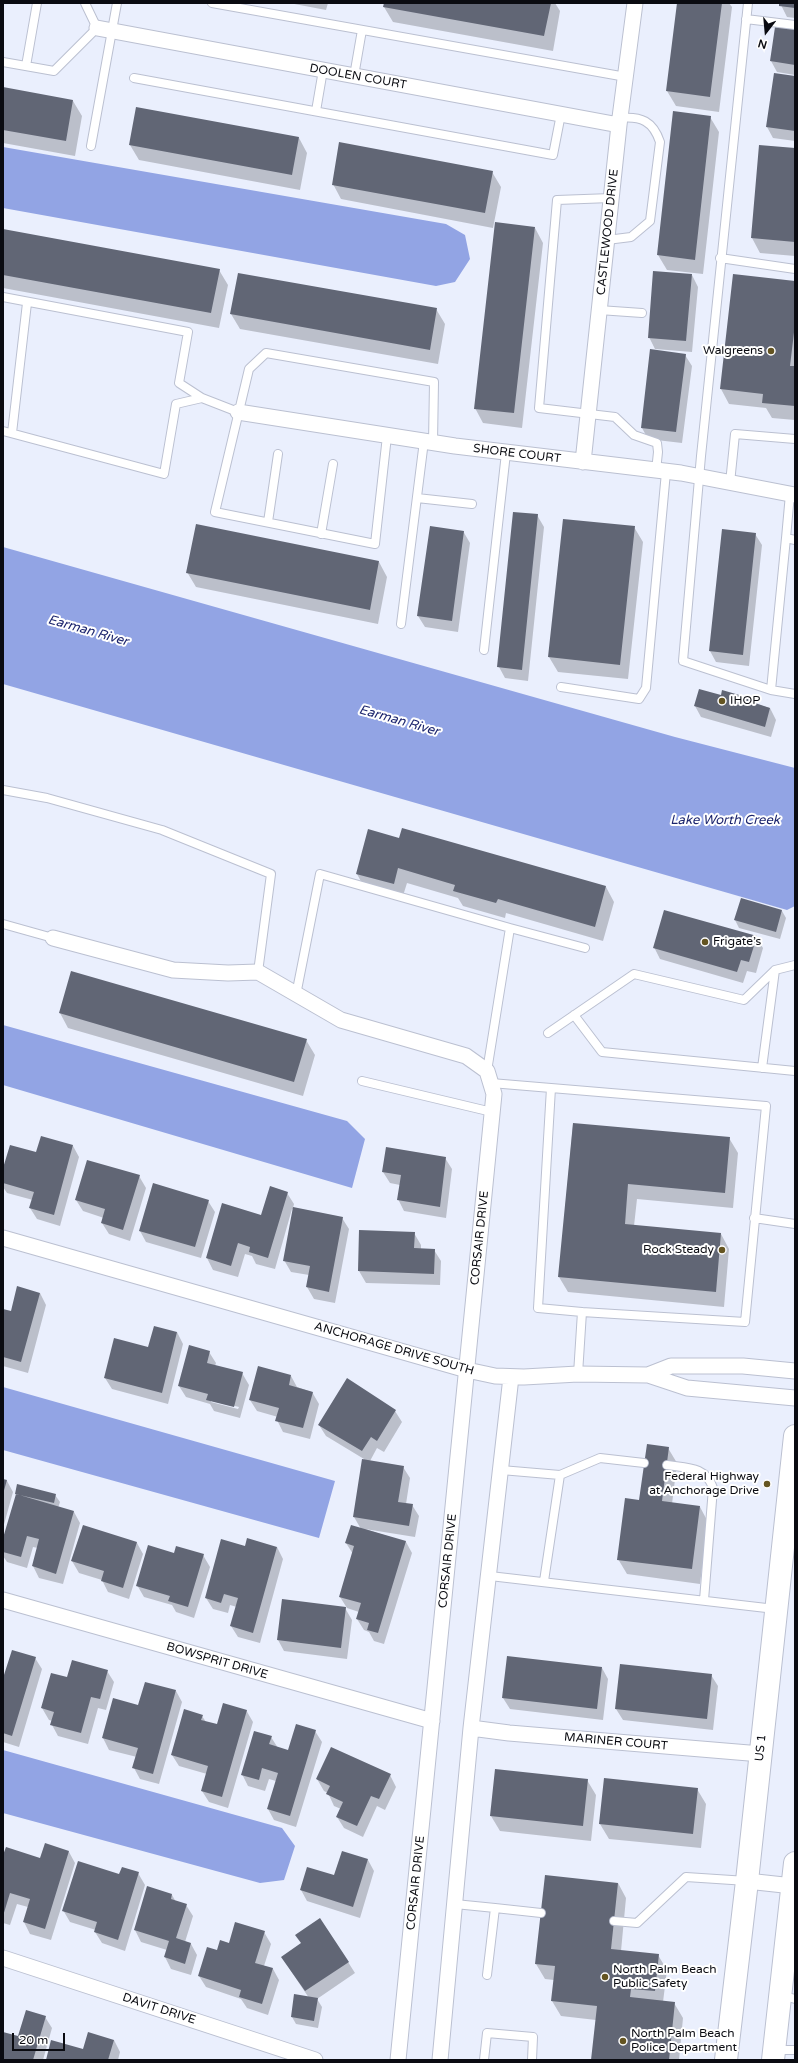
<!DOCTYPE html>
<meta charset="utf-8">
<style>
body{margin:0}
#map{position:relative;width:798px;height:2063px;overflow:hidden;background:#eaeffd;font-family:"Varela Round",sans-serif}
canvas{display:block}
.frame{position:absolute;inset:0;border:4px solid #0a0b11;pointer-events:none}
.north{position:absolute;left:746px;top:12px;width:40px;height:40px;-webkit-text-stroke:3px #fff;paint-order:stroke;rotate:196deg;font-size:11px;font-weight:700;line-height:16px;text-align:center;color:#0a0b11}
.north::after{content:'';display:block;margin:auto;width:14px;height:18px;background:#0a0b11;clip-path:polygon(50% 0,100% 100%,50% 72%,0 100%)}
.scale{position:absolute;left:12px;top:2033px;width:53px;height:18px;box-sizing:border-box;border:2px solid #0a0b11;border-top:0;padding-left:5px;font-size:12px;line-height:14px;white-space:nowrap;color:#0a0b11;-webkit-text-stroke:3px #fff;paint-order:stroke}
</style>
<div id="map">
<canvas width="798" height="2063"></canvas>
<div class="frame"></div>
<div class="north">N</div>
<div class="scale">20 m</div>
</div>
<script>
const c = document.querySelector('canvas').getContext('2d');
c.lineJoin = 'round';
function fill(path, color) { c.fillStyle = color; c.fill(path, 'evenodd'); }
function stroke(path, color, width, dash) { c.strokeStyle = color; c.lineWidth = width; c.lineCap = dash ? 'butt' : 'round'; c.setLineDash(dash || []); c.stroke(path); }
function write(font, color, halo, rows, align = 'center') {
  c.font = font + ' "Varela Round",sans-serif'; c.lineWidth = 4; c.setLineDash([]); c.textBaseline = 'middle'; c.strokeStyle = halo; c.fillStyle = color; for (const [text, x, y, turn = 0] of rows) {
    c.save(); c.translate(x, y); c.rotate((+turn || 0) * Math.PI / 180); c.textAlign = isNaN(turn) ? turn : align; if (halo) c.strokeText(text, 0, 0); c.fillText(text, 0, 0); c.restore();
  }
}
const water = new Path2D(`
 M3 147 446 224 465 235 470 259 455 282 436 286 3 208Z
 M3 547 675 737 795 768V906L787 910 3 684Z
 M3 1025 347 1121 365 1139 352 1188 3 1085Z
 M3 1387 335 1481 319 1538 3 1450Z
 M3 1750 282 1828 295 1846 284 1880 260 1883 3 1813Z`);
const shadow = new Path2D(`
 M289 3H328L326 10Z
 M385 3H555L560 11 553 51 393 22 384 7Z
 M678 3H729L732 7 719 112 676 106 667 91Z
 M780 3H795V18L787 17Z
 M795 30V75L777 72 771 61Z
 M795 77V141L773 138 767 127Z
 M3 88 73 101 82 116 75 156 3 143Z
 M710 117 719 132 703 274 667 270 658 255Z
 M299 138 307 153 300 190 139 160 130 145Z
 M795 149V256L760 253 752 238Z
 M492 172 501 187 493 228 341 199 333 184Z
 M535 228 543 243 522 428 483 423 475 408Z
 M3 230 219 270 228 285 219 328 3 288Z
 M692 275 698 287 692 352 655 349 649 337Z
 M795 282V420L772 418 766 408 729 404 721 389Z
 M436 309 445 324 438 364 240 329 231 314Z
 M685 355 692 366 682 443 648 439 642 428Z
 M537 515 544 527 528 681 505 678 499 667Z
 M634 527 643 542 628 679 558 672 549 657Z
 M463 531 470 543 458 632 425 627 418 616Z
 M755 534 762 545 749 666 716 662 710 651Z
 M379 562 387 577 378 624 196 587 187 572Z
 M721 696 752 700 755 704 770 708 776 720 771 737 701 717 695 706Z
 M400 839 606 887 614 902 603 941 506 913 505 918 463 906 458 898 407 883 402 899 365 889 357 874Z
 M741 900 782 911 786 918 780 939 739 928 735 920Z
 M756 937 763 948 756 973 747 971 743 983 660 959 654 947Z
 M72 972 306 1040 315 1055 303 1096 68 1028 60 1013Z
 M573 1124 729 1138 738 1153 733 1208 637 1199 634 1226 721 1234 729 1249 724 1307 568 1292 559 1277Z
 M73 1146 79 1157 60 1226 37 1219 30 1208 33 1200 7 1193 3 1187V1172L37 1153Z
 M445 1158 452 1169 446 1218 404 1211 398 1199 400 1185 390 1183 383 1172Z
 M139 1176 146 1188 130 1241 109 1234 102 1223 104 1218 83 1211 76 1200Z
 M287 1193 294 1204 293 1208 342 1218 349 1229 335 1303 314 1299 307 1287 309 1275 291 1272 284 1260 294 1210 292 1209 275 1269 256 1264 252 1256 245 1254 238 1277 213 1270 207 1258 262 1216Z
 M208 1201 215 1212 201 1258 146 1242 140 1231Z
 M360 1231 414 1233 421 1245V1249L434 1250 441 1261 440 1285 366 1283 359 1271Z
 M40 1293 46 1305 28 1373 3 1366V1310L11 1312Z
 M177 1332 183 1344 168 1404 112 1389 105 1378 149 1348Z
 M209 1352 216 1363 215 1366 242 1373 249 1385 240 1418 214 1411 210 1404 186 1397 179 1386ZM211 1400 239 1407 238 1409 211 1402Z
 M291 1376 297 1387 312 1392 319 1404 310 1439 283 1432 277 1420 278 1417 257 1411 250 1400Z
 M347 1379 395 1411 402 1422 384 1452 377 1448 370 1461 403 1467 410 1478 406 1504 412 1505 419 1516 415 1537 365 1529 406 1542 412 1553 384 1644 374 1641 369 1632 364 1630 357 1619 359 1612 347 1608 340 1597 353 1554 346 1543 361 1529 354 1517 364 1459 326 1436 319 1425Z
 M668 1448 677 1463 672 1504 700 1507 708 1522 700 1584 627 1574 618 1559 640 1502Z
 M3 1480 7 1481 13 1492 3 1528Z
 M17 1495H55L60 1502 58 1508 74 1512 80 1523 63 1584 39 1578 33 1566 38 1548 33 1547 27 1568 7 1562 3 1556V1542Z
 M83 1526 137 1543 143 1554 129 1599 108 1592 102 1580 79 1573 72 1561Z
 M246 1547H277L283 1559 260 1643 238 1637 231 1626 237 1607 230 1605 228 1613 213 1609 206 1598Z
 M175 1554 203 1555 210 1567 194 1618 176 1612 172 1605 144 1597 137 1585Z
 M345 1608 352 1620 347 1659 284 1651 278 1640Z
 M35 1658 42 1669 19 1747 3 1742V1679Z
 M602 1668 608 1679 603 1720 510 1709 503 1698Z
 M107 1671 114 1682 106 1710 98 1708 88 1744 58 1736 52 1725 53 1721 49 1720 42 1708 67 1678Z
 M711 1675 718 1686 713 1730 623 1720 616 1709Z
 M176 1691 182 1702 159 1784 140 1779 134 1768 137 1757 109 1750 103 1738 114 1699 139 1706Z
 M246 1710 253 1722 228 1808 209 1802 202 1791 207 1774 179 1766 172 1755 202 1716 206 1722 218 1726Z
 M315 1731 322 1742 296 1827 274 1820 268 1809 276 1781 269 1779 265 1791 248 1786 242 1774 271 1737 278 1748 289 1751Z
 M390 1775 396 1787 385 1810 377 1806 363 1837 344 1828 337 1817 341 1809 334 1806 328 1793 324 1791 317 1779Z
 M587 1780 596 1795 591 1841 500 1831 491 1816Z
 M697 1789 706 1804 701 1848 609 1839 600 1824Z
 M69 1852 75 1863 51 1940 30 1934 24 1922 28 1907 17 1904 10 1925 3 1923V1859H41Z
 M368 1860 374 1871 360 1918 307 1901 301 1890 335 1876Z
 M138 1873 145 1885 125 1951 102 1943 95 1932 96 1930 70 1922 63 1910Z
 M618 1883 626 1898 621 1951 658 1955 667 1970 663 2002 674 2003 683 2018 679 2060H592L596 2020 561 2016 552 2001 554 1980 545 1979 536 1964Z
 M148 1887 172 1895 176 1902 186 1905 193 1916 185 1942 191 1944 197 1955 191 1975 171 1969 165 1957 167 1950 141 1942 135 1930Z
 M264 1932 271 1944 264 1966 273 1969 279 1980 268 2015 247 2008 241 1999 206 1987 199 1976 218 1951 230 1944Z
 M348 1962 355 1973 317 1999 322 2007 318 2028 296 2024 292 2017 309 1998 289 1968Z
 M45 2017 52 2028 43 2060H3V2033L19 2038Z
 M114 2040 120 2052 118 2060H47Z`);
const building = new Path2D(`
 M384 3H551L544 36 383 7Z
 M677 3H722L710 97 666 91Z
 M779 3H795V8L779 6Z
 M775 27 795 29V65L770 61Z
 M774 73 795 76V131L766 127Z
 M3 87 73 100 66 141 3 130Z
 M136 107 299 137 292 175 129 145Z
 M673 111 711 116 695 260 657 255Z
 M339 142 493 171 485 213 332 185Z
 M759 145 795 148V242L751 238Z
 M495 222 535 227 514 413 474 409Z
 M3 229 220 269 211 313 3 275Z
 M653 271 692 274 686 341 648 338Z
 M238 273 437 308 430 350 230 314Z
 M733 274 795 281V324L790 366H795V406L762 403 763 394 720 389Z
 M650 349 686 354 676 432 641 428Z
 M513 512 538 514 522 670 497 667Z
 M563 519 635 526 620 665 548 657Z
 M196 524 379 561 370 610 186 573Z
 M430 526 464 531 452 621 417 616Z
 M722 529 756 533 743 655 709 651Z
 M699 689 721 695 722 690 753 699 752 702 770 708 765 727 694 706Z
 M402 828 606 886 595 927 498 899 496 903 453 891 455 885 398 868 394 884 356 874 368 829 399 838Z
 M741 898 782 910 776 932 734 920Z
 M664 910 757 936 749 962 741 960 737 972 653 948Z
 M71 971 307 1039 294 1082 59 1013Z
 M573 1123 730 1137 725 1193 628 1184 625 1224 721 1233 716 1292 558 1277Z
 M41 1136 73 1145 54 1215 29 1208 34 1192 3 1183V1168L10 1145 36 1152Z
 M386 1147 446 1157 440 1207 397 1200 401 1175 382 1172Z
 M87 1160 140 1175 123 1230 101 1223 105 1209 75 1200Z
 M153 1183 209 1200 195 1247 139 1231Z
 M270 1186 288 1192 268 1258 249 1252 250 1247 238 1243 231 1266 206 1258 222 1203 261 1215Z
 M293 1207 343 1217 329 1292 306 1287 310 1266 283 1261Z
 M359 1230 415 1232 414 1248 435 1249 434 1274 358 1271Z
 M17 1286 40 1293 21 1362 3 1357V1309L11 1311Z
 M154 1326 177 1332 162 1393 104 1378 114 1338 148 1347Z
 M189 1345 210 1351 207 1363 243 1372 234 1407 206 1400 208 1394 178 1386Z
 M258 1366 291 1375 289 1385 313 1392 303 1428 275 1421 279 1408 249 1400Z
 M347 1378 396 1410 377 1441 371 1437 362 1451 318 1425Z
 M647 1444 669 1447 662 1501 700 1506 692 1569 617 1560 625 1498 639 1500Z
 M362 1459 404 1466 398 1502 413 1504 409 1526 353 1517Z
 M3 1479 7 1480 3 1494Z
 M17 1484 56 1494 54 1503 15 1494Z
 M16 1494 74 1511 56 1574 32 1566 39 1539 27 1536 21 1557 3 1552V1538Z
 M83 1525 137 1542 123 1588 101 1581 104 1571 71 1561Z
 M351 1525 406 1541 378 1633 367 1630 369 1623 356 1619 361 1603 339 1597 354 1546 345 1543Z
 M247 1538 277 1547 253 1633 230 1626 238 1598 224 1594 221 1603 205 1598 221 1539 245 1546Z
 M148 1545 174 1553 176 1546 204 1554 188 1607 168 1601 170 1596 136 1586Z
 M282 1599 346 1607 341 1648 277 1640Z
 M12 1650 36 1657 12 1736 3 1733V1678Z
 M507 1656 602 1667 597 1709 502 1698Z
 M72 1660 108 1670 100 1699 91 1697 81 1733 50 1725 54 1712 41 1708 51 1673 67 1677Z
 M620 1664 712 1674 707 1719 615 1709Z
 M145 1682 176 1690 153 1774 132 1768 138 1748 102 1738 113 1698 138 1705Z
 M223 1703 247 1710 222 1797 201 1791 208 1766 171 1755 184 1709 203 1715 201 1720 217 1724Z
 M296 1724 316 1730 290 1816 267 1809 278 1773 262 1768 259 1780 241 1775 254 1731 272 1736 269 1744 288 1750Z
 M331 1747 391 1774 379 1799 371 1796 357 1826 336 1817 343 1802 326 1794 330 1786 316 1779Z
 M495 1769 588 1779 583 1826 490 1816Z
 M604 1778 698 1788 693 1834 599 1824Z
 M45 1843 69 1851 45 1929 23 1922 30 1899 10 1893 3 1916V1855L6 1847 40 1858Z
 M342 1851 368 1859 353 1907 300 1890 307 1867 334 1875Z
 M78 1861 119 1874 122 1867 139 1872 118 1940 94 1932 97 1922 62 1911Z
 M545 1875 618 1883 611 1949 659 1954 655 1991 631 1989 630 1997 675 2002 669 2060H591L597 2006 551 2001 555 1966 535 1964Z
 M147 1886 172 1894 171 1899 187 1904 176 1938 191 1943 185 1964 164 1957 169 1941 134 1930Z
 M320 1918 349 1962 305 1991 281 1957 301 1943 295 1935Z
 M235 1922 265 1931 255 1963 273 1968 262 2004 239 1997 241 1990 198 1976 207 1947 217 1950 220 1940 229 1943Z
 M294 1994 318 1998 314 2021 291 2017Z
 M26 2010 46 2016 33 2060H3V2032L18 2036Z
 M88 2032 114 2040 108 2060H46L51 2040 83 2049Z`);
const service = new Path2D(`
 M212 3 626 77
 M748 3 701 456 683 661 771 690 795 694
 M746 19 795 25
 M3 62 54 71 97 28 85 3
 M26 66 37 3
 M354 76 362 30
 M134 78 553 155 561 114
 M316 111 323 70
 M91 146 117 3
 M611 198 557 200 539 408 615 417 634 435 657 443 658 452 656 471
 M607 240 631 237 650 221 660 142C653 121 641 116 620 118
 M720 258 795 269
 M3 297 188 332 179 383 202 398 238 412
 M599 310 642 313
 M3 431 164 474 176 404 202 398
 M12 433 27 303
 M387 436 375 544 215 512 249 369 266 353 434 382 433 443
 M730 483 735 434 795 439
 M790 494 786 538 795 540
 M417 498 472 504
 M268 522 278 454
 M321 534 333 464
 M401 624 424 441
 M484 650 506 453
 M561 687 639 699 646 688 666 472
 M771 690 786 538
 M3 790 47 798 162 830 271 874 258 972
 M3 924 53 938
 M510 928 585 948
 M296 995 320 874 510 928 487 1071
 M574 1015 602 1052 795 1071
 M548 1033 634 974 744 1000 775 970 795 965
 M762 1068 775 970
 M362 1081 492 1112
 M491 1083 551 1088
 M754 1218 795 1224
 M578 1374 582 1312 745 1322 766 1106 551 1088 538 1308 582 1312
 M667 1465C686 1468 706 1466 713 1488L704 1600
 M501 1470 560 1475 600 1458 644 1463
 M490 1576 775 1609
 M544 1581 560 1475
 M455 1904 495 1908 487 1975
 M495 1908 541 1913
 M614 1921 637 1923 686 1877 747 1881
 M781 1995 795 1999
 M776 2050H795
 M484 2060 487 2033 533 2037 532 2060`);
const minor = new Path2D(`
 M97 28 619 125
 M238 412 455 446 681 473 795 495
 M583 462 619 125 635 3
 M53 938 173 970 228 973 258 972 341 1020 466 1056 487 1071 494 1094 398 2060
 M3 1238 467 1370 495 1376 524 1377 578 1374 648 1375 671 1366H743L795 1371
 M648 1375 687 1388 795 1398
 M3 1600 432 1721
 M471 1728 509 1733 761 1754
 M747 1881 793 1886
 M3 1958 315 2060
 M440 2060 471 1728 511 1377`);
const primary = new Path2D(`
 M726 2060 747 1881 795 1436
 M773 2060 795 1863`);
const markers = [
 [771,351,4,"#645421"],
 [722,701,4,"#645421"],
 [705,942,4,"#645421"],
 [722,1250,4,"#645421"],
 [767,1484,4,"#645421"],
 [605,1977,4,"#645421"],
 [623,2041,4,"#645421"]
];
const streetNames = [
 ["DOOLEN COURT",358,77,10],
 ["CASTLEWOOD DRIVE",608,232,-84],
 ["SHORE COURT",517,454,7],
 ["CORSAIR DRIVE",480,1238,-84],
 ["ANCHORAGE DRIVE SOUTH",394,1349,16],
 ["CORSAIR DRIVE",448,1561,-84],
 ["BOWSPRIT DRIVE",217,1661,16],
 ["MARINER COURT",616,1742,5],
 ["US 1",761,1748,-84],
 ["CORSAIR DRIVE",416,1883,-84],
 ["DAVIT DRIVE",159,2009,18]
];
const poiNames = [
 ["Walgreens",763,351,"right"],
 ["IHOP",730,701],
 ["Frigate’s",713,942],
 ["Rock Steady",714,1250,"right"],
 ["Federal Highway",759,1477,"right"],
 ["at Anchorage Drive",759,1491,"right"],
 ["North Palm Beach",613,1970],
 ["Public Safety",613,1984],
 ["North Palm Beach",631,2034],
 ["Police Department",631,2048]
];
const waterNames = [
 ["Earman River",88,631,16],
 ["Earman River",399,721,16],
 ["Lake Worth Creek",725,821]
];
fill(water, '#92a4e4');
fill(shadow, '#0003');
fill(building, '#616675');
stroke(service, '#bbc0d1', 10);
stroke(minor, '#bbc0d1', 17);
stroke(primary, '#bbc0d1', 24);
stroke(service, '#fff', 8);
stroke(minor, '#fff', 15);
stroke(primary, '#fff', 22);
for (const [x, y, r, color] of markers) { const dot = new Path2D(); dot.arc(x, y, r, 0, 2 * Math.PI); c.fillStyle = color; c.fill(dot); stroke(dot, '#fff', 1.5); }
write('12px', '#0a0b11', '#fff', streetNames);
write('12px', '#0a0b11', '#fff', poiNames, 'left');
write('italic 13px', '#1b246d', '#fff', waterNames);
</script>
